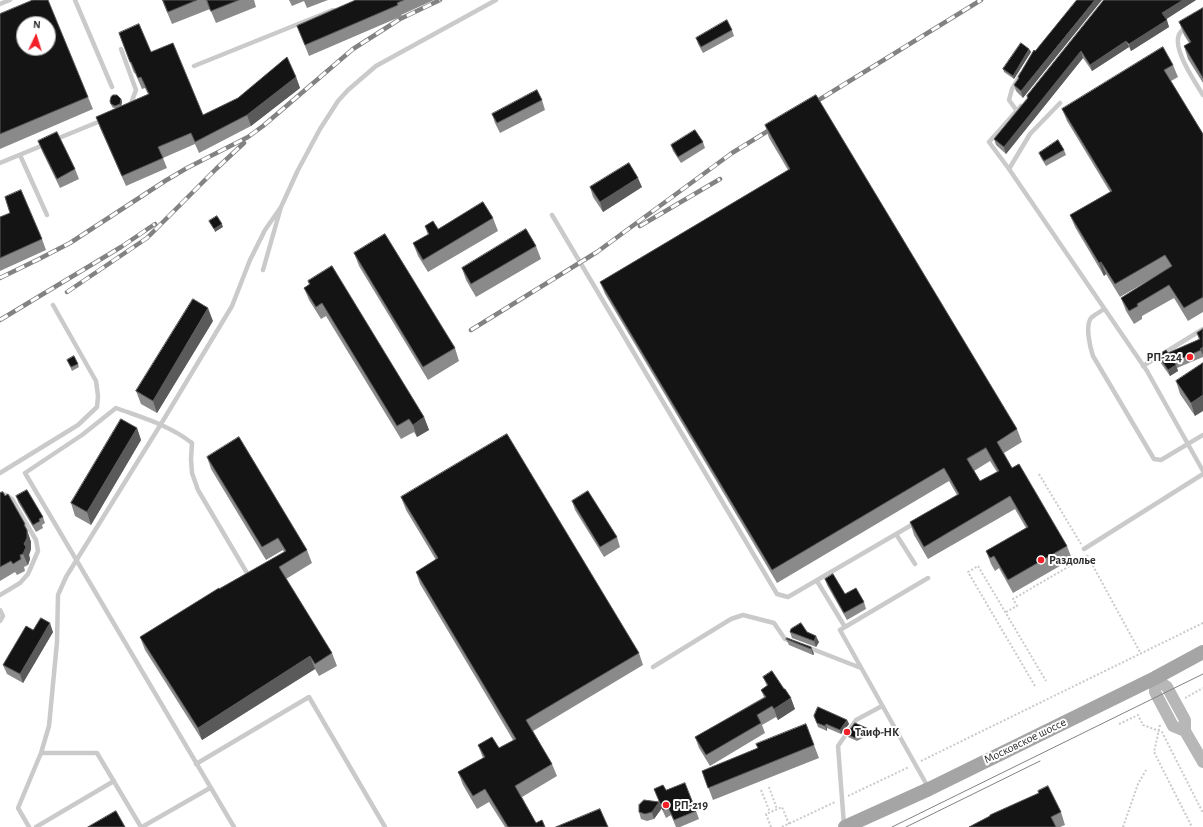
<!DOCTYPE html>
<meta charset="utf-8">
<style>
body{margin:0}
#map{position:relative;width:1203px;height:827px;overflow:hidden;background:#fff;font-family:"Alegreya Sans",sans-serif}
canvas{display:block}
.north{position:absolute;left:16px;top:16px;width:40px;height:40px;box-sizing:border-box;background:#fff;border:1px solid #ababab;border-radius:50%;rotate:4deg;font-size:11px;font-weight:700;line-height:16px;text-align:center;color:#2d2d2d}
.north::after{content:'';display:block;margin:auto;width:14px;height:18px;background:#f32028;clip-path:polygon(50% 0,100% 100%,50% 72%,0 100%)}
</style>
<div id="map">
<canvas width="1203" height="827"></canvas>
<div class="north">N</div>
</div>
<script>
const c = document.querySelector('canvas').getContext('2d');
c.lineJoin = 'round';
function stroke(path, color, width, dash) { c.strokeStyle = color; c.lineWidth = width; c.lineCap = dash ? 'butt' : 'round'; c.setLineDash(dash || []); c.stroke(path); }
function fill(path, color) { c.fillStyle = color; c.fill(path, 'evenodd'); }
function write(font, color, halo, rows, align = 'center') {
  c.font = font + ' "Alegreya Sans",sans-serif'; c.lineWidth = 4; c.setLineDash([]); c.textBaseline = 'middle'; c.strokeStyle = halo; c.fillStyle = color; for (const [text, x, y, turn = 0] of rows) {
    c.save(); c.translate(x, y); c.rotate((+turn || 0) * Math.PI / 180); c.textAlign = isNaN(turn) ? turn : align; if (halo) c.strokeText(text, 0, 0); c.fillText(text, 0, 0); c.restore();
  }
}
const path = new Path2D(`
 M1039 474 1081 544
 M1087 555 1141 654
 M1006 612 1017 606 1013 599 1087 556
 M1035 686 968 572 978 566 1046 681
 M1185 698 1203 688
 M1119 724 1138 715 1143 725 1162 732 1203 813
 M1160 725 1154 752 1192 827
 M921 761 1203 623
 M769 787 777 809
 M761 790 770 812
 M848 796 909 767
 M771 827 766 814 782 807 789 824
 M782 827 835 802
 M1123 827 1138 784 1146 770`);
const lane = new Path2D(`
 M75 0 112 87
 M0 4 10 0
 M1187 27C1182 30 1178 33 1178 39 1176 54 1195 82 1203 95
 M121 49 136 90 130 106
 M194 66 333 10
 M1021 106 989 142 1009 169 1147 371 1203 471
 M1017 111 1009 100 1012 89 1021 74
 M54 140 103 120
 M20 155 47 215
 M0 163 46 144
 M1009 169 1030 134 1060 103
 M552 215 777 594 788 597 915 523
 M263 270 281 207 298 170 320 129 338 101 348 90 376 66 496 0
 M1104 309C1100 312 1094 315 1091 318 1085 326 1090 347 1093 356L1154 459 1161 460 1203 435
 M1143 366 1203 329
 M0 473 78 425 97 407 98 396 96 381 53 305
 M0 494 6 495 12 499 36 540 38 551 28 574 20 583 0 595
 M896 534 915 564
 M1084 549 1203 474
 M928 578 840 630 928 787
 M817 581 845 627
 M0 610 3 616 0 621
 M807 647 861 668
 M653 667 731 619 743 615 774 623 785 639 790 641
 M41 753H97L141 827
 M196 764 309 697 385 827
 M844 825 838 746 856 720 882 706
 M29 827 18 808 41 753 49 726 57 642 58 595 66 577 161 424 232 306 250 260 265 230 281 207
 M36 827 114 781
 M142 827 210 788
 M234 827 25 473 82 435 116 408C143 418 169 425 192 443L191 459 192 473 198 490 247 573`);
const secondary = new Path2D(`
 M1155 678 1167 687 1185 720V731L1203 762
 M1155 678V692L1173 726 1185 731`);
const primary = new Path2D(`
 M845 827 929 789 1155 678 1203 652`);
const tram = new Path2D(`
 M892 827 1203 674
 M906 827 1040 761`);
const rail = new Path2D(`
 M809 106 981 0
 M640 226 720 179
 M0 278 39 259 70 243 165 181 187 168 248 137 263 126 353 49 400 19 440 0
 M67 292 147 238 216 169 244 143
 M0 320 121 247 155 224
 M471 330 597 252 732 153 776 126`);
const wall = new Path2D(`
 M162 0H254L256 7 216 23 210 9 172 24Z
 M289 0H328L307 8 304 1 292 6Z
 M356 0H434L401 15 402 16 309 56 297 26Z
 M1104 0H1196L1166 19 1169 27 1131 51 1129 47 1092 71 1083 58 1006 154 996 145 994 139 1027 98V96Z
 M1203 8V83L1188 59 1184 46 1189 43 1184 35 1179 22Z
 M0 14 88 97 93 109 0 149Z
 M732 30 734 36 703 53 698 44 696 38Z
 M119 33 151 52 203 115 296 77 300 88 251 126 199 153 195 144 163 158 167 168 126 186 100 128 96 117 116 109 112 107 110 101 121 99 122 102 121 106 148 94 145 88 142 89 135 73H134Z
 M1029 49 1031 52 1014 79 1004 72 1003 69Z
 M1035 51 1023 98 1016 91 1014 85 1018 79V77Z
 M1173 65 1178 77 1171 81 1203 134V312L1188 321 1174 298 1142 316V319L1134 324 1126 311 1121 298 1170 268 1120 297 1106 274 1104 276 1075 227 1070 215 1110 192 1067 121 1062 109Z
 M542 100 545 110 500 133 495 123 492 114Z
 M765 125 1017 429 1022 442 1004 453 1012 468 1067 546 1072 559 1013 593 999 568 995 571 991 564 986 551 1026 528 1015 509 928 559 914 535 910 522 957 495 949 481 777 583 605 294 600 282 788 170 769 138ZM990 461 997 472 980 481 974 471Z
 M38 141 75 169 79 179 60 188 42 151Z
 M703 142 705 148 681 163 673 151 671 145Z
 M1064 150 1066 155 1046 166 1041 158 1039 153Z
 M590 187H642L603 212 593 197Z
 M0 217 42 239 46 250 0 271Z
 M493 218 498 231 428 272 418 256 413 243 428 235 425 226 438 229Z
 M536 246 541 259 476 297 466 280 462 268Z
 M354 253 455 348 459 361 428 380 359 266Z
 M308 281 424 417 429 430 417 437 414 432 401 439 326 316 321 319 309 300 304 288 309 285Z
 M213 321 157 413 141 404 136 391Z
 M1203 329V357L1177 368 1178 371 1170 376 1160 362 1158 355 1168 353 1199 340 1197 333Z
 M67 360 78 364 79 367 72 371Z
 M1203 363 1195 416 1180 394 1176 381Z
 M137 428 141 440 91 525 75 516 71 503Z
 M207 457 307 550 312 563 286 579 332 653 337 666 319 676 315 669 202 740 145 650 140 637 219 589 284 552 283 550 266 560 211 469Z
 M0 493 5 496 25 524 31 542V549L29 555 30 559 28 565 24 567 25 571 17 575 15 572 0 581Z
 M16 496 43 517 45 523 42 525 43 528 36 532 18 502Z
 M401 497 639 653 643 665 533 731 552 764 557 776 522 797 536 823 545 827H505L489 802 477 809 463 785 458 772 483 758 478 745 499 748 513 740 420 584 416 572 436 560 406 510Z
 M572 501 617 537 620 547 604 557 575 510Z
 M825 579 845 594 864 602 866 609 847 620 827 585Z
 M33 630 53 632 23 683 7 674 3 665Z
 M790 632H807L819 642 816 647 792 638Z
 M786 639 811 647 814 654 813 655 789 645Z
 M763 677 795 709 778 720 776 717 762 725 765 733 710 766 699 748 695 737 764 697 761 690 767 686Z
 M814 716 847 720 849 724 841 734 827 728V731L818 727Z
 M871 730 872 733 857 741 848 737 847 734Z
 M814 745 819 758 713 800 702 771 758 748Z
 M654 789 666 790 696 811 699 819 680 827H676L671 815 666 818 661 807 662 808 654 819 647 821 641 819 639 812 659 802Z
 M1061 812 1065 825 1060 827H969Z`);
const shadedWall = new Path2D(`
 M1095 0H1102L1023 98 1021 91Z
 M1183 0H1196L1165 20 1162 13Z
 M1167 20 1169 27 1131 51 1129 44Z
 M1126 41 1129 47 1092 71 1090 65Z
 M1029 49 1031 52 1014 79 1013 76Z
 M1081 51 1083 58 1006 154 1004 147Z
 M296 77 300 88 251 126 247 115Z
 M121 99 122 102 121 107 120 104Z
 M638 178 642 187 603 212 600 202Z
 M222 224 223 227 215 232 214 229Z
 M1101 262 1106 274 1104 276 1099 263Z
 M208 308 213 321 157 413 153 401Z
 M1203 347V355L1200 349Z
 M1176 365 1178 371 1170 376 1168 370Z
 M1203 395V411L1195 416 1191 403Z
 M424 417 429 430 417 437 413 425Z
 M137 428 141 440 91 525 87 512Z
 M27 530 31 542V549L29 555 30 559 28 565 23 554Z
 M50 623 53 632 23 683 20 674Z
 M816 636 819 642 816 647 814 641Z
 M811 647 814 654 813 655 811 649Z
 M310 656 315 669 202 740 198 728Z
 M791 698 795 709 778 720 774 709Z
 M847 720 849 724 841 734 840 730Z
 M826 724 827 728V731L825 726Z
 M659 802 662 808 654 819 652 812Z`);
const building = new Path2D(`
 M33 0H48L88 97 0 134V14ZM24 24H48V48H24Z
 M163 0H197L168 12Z
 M207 0H239L211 11Z
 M356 0H404L397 3 398 5 305 45 297 26Z
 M1077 0H1095L1021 91 1014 85 1019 78 1018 77 1034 50 1035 51Z
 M1104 0H1183L1162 13 1167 20 1129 44 1126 41 1090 65 1081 51 1004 147 994 139 1028 98 1027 96Z
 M1203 8V78L1184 46 1191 42 1179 22Z
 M727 20 732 30 701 47 696 38Z
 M139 24 151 52 173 43 203 115 238 98 287 57 296 77 247 115 195 142 191 133 158 147 163 158 122 176 96 117 149 94 141 77 138 78 131 62H130L119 33Z
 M1021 43 1029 49 1013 76 1003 69Z
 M1163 47 1173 65 1164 70 1203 134V297L1184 308 1169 285 1137 304 1138 306 1129 311 1121 298 1172 266 1165 255 1115 284 1101 262 1099 263 1070 215 1112 191 1062 109Z
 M537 90 542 100 497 123 492 114Z
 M113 95H117L121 99 120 104 115 106 111 104 110 101 111 97Z
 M816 95 1017 429 997 442 1012 468 1019 464 1067 546 1008 580 994 556 990 558 986 551 1028 527 1010 496 924 547 910 522 959 494 944 468 772 570 600 282 790 169 765 125ZM986 448 999 471 980 481 967 459Z
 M695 130 703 142 678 157 671 145Z
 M57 132 75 169 57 179 38 141Z
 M1058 140 1064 150 1044 161 1039 153Z
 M629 163 638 178 600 202 590 187Z
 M21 190 42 239 0 258V217L10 213 5 197Z
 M483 202 493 218 423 260 413 243 429 234 425 226 433 221 438 229Z
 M217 216 222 224 214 229 209 221Z
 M526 229 536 246 471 284 462 268Z
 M385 234 455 348 423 367 354 253Z
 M332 266 424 417 413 425 409 419 397 426 322 303 316 307 304 288 310 284 308 281Z
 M193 299 208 308 153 401 136 391Z
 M1203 329V347L1200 349 1201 350 1174 362 1176 365 1168 370 1158 355 1166 350 1168 353 1200 339 1197 333Z
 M74 356 78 364 71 367 67 360Z
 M1203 363V395L1191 403 1176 381Z
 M121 419 137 428 87 512 71 503Z
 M507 434 639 653 526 720 552 764 515 786 536 823 542 820 545 827H508L485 789 473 796 458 772 485 757 478 745 492 737 499 748 516 739 416 572 438 558 401 497Z
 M239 437 307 550 279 567 332 653 315 664 310 656 198 728 140 637 219 588V589L286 551 278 538 262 547 207 457Z
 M27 490 43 517 39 519 40 521 33 525 16 496Z
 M588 491 617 537 600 547 572 501Z
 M3 492 5 496 8 494 25 524 24 525 27 530V538L24 544 26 547 23 554 20 555 21 559 13 564 11 561 0 567V493Z
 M833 574 845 594 856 588 864 602 844 613 825 579Z
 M41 618 50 623 20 674 3 665 26 626 33 630Z
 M801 623 807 632 816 636 814 641 790 632 791 629Z
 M787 638 811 647V649L786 639Z
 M772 671 784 689H785L791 698 774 709 772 706 757 715 761 723 706 755 695 737 766 697 761 690 768 685 763 677Z
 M818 707 847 720 840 730 826 724 825 726 817 723 814 716Z
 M855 723 871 730 855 738 847 734Z
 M806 724 814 745 708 788 702 771 758 748 756 744Z
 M685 783 696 811 674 820 668 807 663 810 654 789 663 785 666 790Z
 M1048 786 1061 812 1051 817 1056 827H969L990 816V815L1039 793 1038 791Z
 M644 800 659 802 652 812 645 814 639 812V805Z
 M600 809 608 827H556Z
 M116 811 125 827H88Z`);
const markers = [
 [1190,357,4,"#f32028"],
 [1041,560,4,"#f32028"],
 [847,732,4,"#f32028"],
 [666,805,4,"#f32028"]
];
const poiNames = [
 ["РП-224",1182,357,"right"],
 ["Раздолье",1049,560],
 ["Таиф-НК",855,732],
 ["РП-219",674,805]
];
const streetNames = [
 ["Московское шоссе",1025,741,-26]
];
stroke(path, '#cacaca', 2, [2, 2]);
stroke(lane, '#cacaca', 4.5);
stroke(secondary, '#b7b7b7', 12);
stroke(primary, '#a5a5a5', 14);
stroke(tram, '#828282', 1);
stroke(rail, '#828282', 4.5);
stroke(rail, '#fff', 3, [9]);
fill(wall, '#8a8a8a');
fill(shadedWall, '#5a5a5a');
fill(building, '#141414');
stroke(building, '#5a5a5a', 1);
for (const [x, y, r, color] of markers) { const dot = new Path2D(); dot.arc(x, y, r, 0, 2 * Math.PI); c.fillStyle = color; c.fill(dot); stroke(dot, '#fff', 1.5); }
write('bold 12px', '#2d2d2d', '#fff', poiNames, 'left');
write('12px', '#2d2d2d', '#fff', streetNames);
</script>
